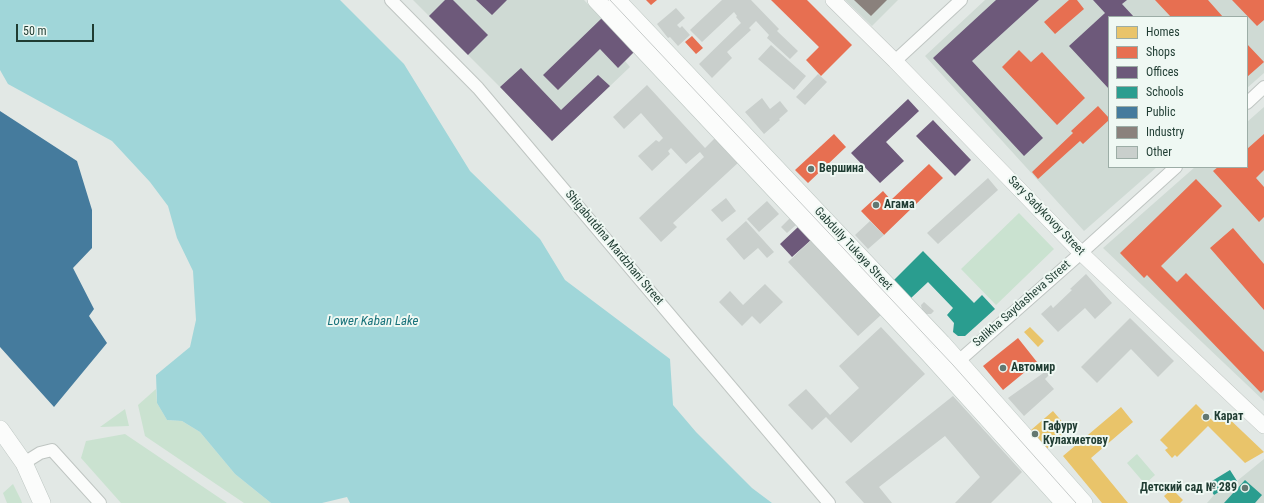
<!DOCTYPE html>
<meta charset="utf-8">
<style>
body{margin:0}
#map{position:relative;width:1264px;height:503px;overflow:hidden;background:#e2e8e5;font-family:"Roboto Condensed",sans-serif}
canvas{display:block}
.legend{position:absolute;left:1108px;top:16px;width:140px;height:152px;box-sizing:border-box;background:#eff8f3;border:1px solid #9cada6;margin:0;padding:5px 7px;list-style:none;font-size:12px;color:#1f3c32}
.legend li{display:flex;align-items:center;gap:8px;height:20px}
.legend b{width:20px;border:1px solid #9cada6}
.scale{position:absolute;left:16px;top:24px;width:78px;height:18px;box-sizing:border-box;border:2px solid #1f3c32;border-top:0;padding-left:5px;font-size:12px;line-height:14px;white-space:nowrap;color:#1f3c32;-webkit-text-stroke:3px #eff8f3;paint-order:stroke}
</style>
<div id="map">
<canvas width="1264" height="503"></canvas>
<ul class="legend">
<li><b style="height:11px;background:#e9c46a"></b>Homes</li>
<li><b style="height:11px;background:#e76f51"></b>Shops</li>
<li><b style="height:11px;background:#6d597a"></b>Offices</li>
<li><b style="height:11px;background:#2a9d8f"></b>Schools</li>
<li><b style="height:11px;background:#457b9d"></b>Public</li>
<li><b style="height:11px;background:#8a817c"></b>Industry</li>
<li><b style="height:11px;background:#c9cfcc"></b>Other</li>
</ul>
<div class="scale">50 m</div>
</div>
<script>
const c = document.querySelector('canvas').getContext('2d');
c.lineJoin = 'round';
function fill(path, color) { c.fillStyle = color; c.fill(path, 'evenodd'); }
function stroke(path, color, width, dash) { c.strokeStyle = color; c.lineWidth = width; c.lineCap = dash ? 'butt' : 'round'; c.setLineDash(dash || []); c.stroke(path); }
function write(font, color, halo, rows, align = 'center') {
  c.font = font + ' "Roboto Condensed",sans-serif'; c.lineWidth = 4; c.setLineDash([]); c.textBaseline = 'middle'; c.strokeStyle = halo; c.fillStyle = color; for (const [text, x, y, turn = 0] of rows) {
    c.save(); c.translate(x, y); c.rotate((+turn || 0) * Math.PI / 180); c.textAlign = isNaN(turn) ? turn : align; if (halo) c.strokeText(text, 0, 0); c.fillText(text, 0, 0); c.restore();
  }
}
const built = new Path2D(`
 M413 0H584L634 52 625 61 630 67 552 141 500 87Z
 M845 0H898L872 26Z
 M985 0H1264V73L1247 88V17H1109V167H1157L1084 231 925 56Z
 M1264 107V401L1103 248 1195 167H1247V122Z
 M1264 459V503H1207L1214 495 1237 481Z`);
const green = new Path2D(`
 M1019 213 1054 249 996 305 961 269Z
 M156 389 157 403 167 420 182 421 200 432 235 474 271 503H244L145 436 138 405Z
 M125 409 129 426 100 427Z
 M125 434 227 503H121L81 458 86 441Z
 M1137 454 1155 475 1145 484 1127 463Z
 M13 484 21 500 22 503H7L3 493Z`);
const water = new Path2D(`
 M0 0H340L404 64 470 171 540 239 565 280 670 359 673 405 696 432 752 488 772 503H350L347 497 322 503H271L235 474 200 432 182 421 167 420 157 403 156 375 190 347 196 320 193 271 177 238 168 206 150 182 112 141 8 84 0 70Z`);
const homes = new Path2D(`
 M1030 327 1044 341 1038 347 1024 332Z
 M1196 404 1213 421 1222 412 1264 452 1245 463 1208 426 1177 457 1175 455 1172 458 1165 450 1168 448 1160 440Z
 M1121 407 1133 422 1091 458 1128 503H1102L1063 456Z
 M1053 411 1064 424 1058 429 1063 435 1047 449 1031 430Z
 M1172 489 1183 500 1180 503H1170L1164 496Z`);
const shops = new Path2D(`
 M646 0H657L651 5Z
 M771 0H807L852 45 821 76 806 60 819 47Z
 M1069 0H1077L1084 9 1055 34 1044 22Z
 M1155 0H1208L1223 17H1171Z
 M1232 0H1264V20L1257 26Z
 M692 36 703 48 696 54 685 42Z
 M1247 44 1264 62 1247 77Z
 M1019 50 1031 62 1042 52 1085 98 1057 125 1002 67Z
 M1098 106 1109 118V120L1083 144 1080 141 1038 179 1032 172 1073 133 1071 131Z
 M834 134 846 147 808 183 795 170Z
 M1264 134V170L1256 178 1264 187V217L1259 222 1213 171 1218 167H1247V149Z
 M929 164 943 178 884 235 861 211 883 191 891 200Z
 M1196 179 1222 206 1161 266 1177 282 1186 273 1264 352V390L1261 393 1147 275 1144 278 1120 253Z
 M1233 228 1264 264V310L1210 248Z
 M1018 338 1037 362 1003 390 983 366Z`);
const offices = new Path2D(`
 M445 0H453L488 35 468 55 429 16Z
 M476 0H507L492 15Z
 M996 0H1039L972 61 1043 138 1024 156 933 58Z
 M1093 0H1127L1122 4 1134 17H1109V89L1069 46 1105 13Z
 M602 18 634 52 618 68 600 49 558 90 543 75Z
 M521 68 561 110 598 75 610 86 552 141 500 87Z
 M908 99 919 111 886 142 904 161 880 183 851 153Z
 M933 120 971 160 955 176 916 136Z
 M798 227 811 240 792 257 780 244Z`);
const schools = new Path2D(`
 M923 251 974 303 982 295 995 309 965 336H958L953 332 954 323 947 315 953 308 928 282 910 299 893 281Z
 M1230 470 1237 481 1214 495 1207 484Z
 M1245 480 1262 495 1255 503H1224Z`);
const public = new Path2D(`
 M0 111 77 161 92 210V248L73 268 94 309 89 316 107 343 54 407 0 347Z`);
const industry = new Path2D(`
 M854 0H887L871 16Z`);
const building = new Path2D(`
 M722 0H751L779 29 777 31 798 51 790 59 767 38 769 35 756 21 749 28 751 30 727 52 732 58 712 78 699 64 741 23 736 17 737 16 734 12 702 42 690 30Z
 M676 8 685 18 677 25 680 28 682 26 690 35 678 46 670 37 668 38 657 24Z
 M771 45 806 76 794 90 758 59Z
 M818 74 827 82 805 105 796 97Z
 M647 85 705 148 717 136 740 161 673 223 677 227 661 242 639 218 704 157 700 152 686 164 671 148 668 151 670 154 652 171 638 156 656 140 659 142 663 138 641 113 624 129 613 117Z
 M762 98 770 109 780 101 788 111 779 119 780 120 764 134 745 112Z
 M988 178 998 190 938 244 927 233Z
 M726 198 736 211 722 222 711 210Z
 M767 201 779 214 759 232 747 219Z
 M790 218 796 225 787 233 781 227Z
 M746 221 774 252 767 258 758 248 744 260 726 239Z
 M870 221 884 235 868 249 855 235Z
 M811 240 881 315 858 336 788 262Z
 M1086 274 1112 303 1095 319 1085 308 1058 332 1041 314 1051 305 1053 308 1072 290 1070 289Z
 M765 284 783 302 760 324 752 316 742 326 719 302 730 291 743 305Z
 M924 302 934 311 931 314H926L922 310 921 305Z
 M1130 318 1174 361 1158 377 1131 349 1097 383 1081 367Z
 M881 327 925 374 851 443 826 417 812 430 788 405 806 389 830 415 859 388 839 366Z
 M1049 369 1052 372 1045 379 1054 389 1024 416 1008 398Z
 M953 396 1022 472 991 503H955L980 477 945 436 879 487 892 503H864L845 482Z`);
const minor = new Path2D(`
 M391 0 478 88 829 503
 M895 61 961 0
 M1247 103 1264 87
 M953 366 1081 253 1176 167
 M24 463 40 453 52 450 100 503`);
const tertiary = new Path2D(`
 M833 0 895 61 1081 253 1264 426`);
const secondary = new Path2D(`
 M596 0 929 354 1064 503
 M617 0 942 343 1084 503
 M0 429 24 463 42 503`);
const tram = new Path2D(`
 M610 0 953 365 1076 503`);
const markers = [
 [811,169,4,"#637871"],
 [876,205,4,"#637871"],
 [1003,368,4,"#637871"],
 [1206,417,4,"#637871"],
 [1035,434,4,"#637871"],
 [1245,488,4,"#637871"]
];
const poiNames = [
 ["Вершина",819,169],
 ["Агама",884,205],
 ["Автомир",1011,368],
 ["Карат",1214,417],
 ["Гафуру",1043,427],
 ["Кулахметову",1043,441],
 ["Детский сад № 289",1237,488,"right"]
];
const streetNames = [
 ["Sary Sadykovoy Street",1046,216,46],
 ["Shigabutdina Mardzhani Street",614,248,50],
 ["Gabdully Tukaya Street",853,249,47],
 ["Salikha Saydasheva Street",1022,304,-41]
];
const waterNames = [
 ["Lower Kaban Lake",373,322]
];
fill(built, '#cfdad4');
fill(green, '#cae2d0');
fill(water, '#a0d6d9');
fill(homes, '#e9c46a');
fill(shops, '#e76f51');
fill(offices, '#6d597a');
fill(schools, '#2a9d8f');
fill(public, '#457b9d');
fill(industry, '#8a817c');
fill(building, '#c9cfcc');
stroke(minor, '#bfc5c2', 14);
stroke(tertiary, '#bfc5c2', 16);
stroke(secondary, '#bdc6c2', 18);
stroke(minor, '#fbfcfb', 12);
stroke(tertiary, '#fbfcfb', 15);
stroke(secondary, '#fbfcfb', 17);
stroke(tram, '#c6cac9', 1);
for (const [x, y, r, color] of markers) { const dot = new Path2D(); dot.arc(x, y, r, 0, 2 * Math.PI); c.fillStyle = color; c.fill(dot); stroke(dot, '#eff8f3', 1.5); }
write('bold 12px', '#1f3c32', '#eff8f3', poiNames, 'left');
write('12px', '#1f3c32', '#eff8f3', streetNames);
write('italic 13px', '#17727a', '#eff8f3', waterNames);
</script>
